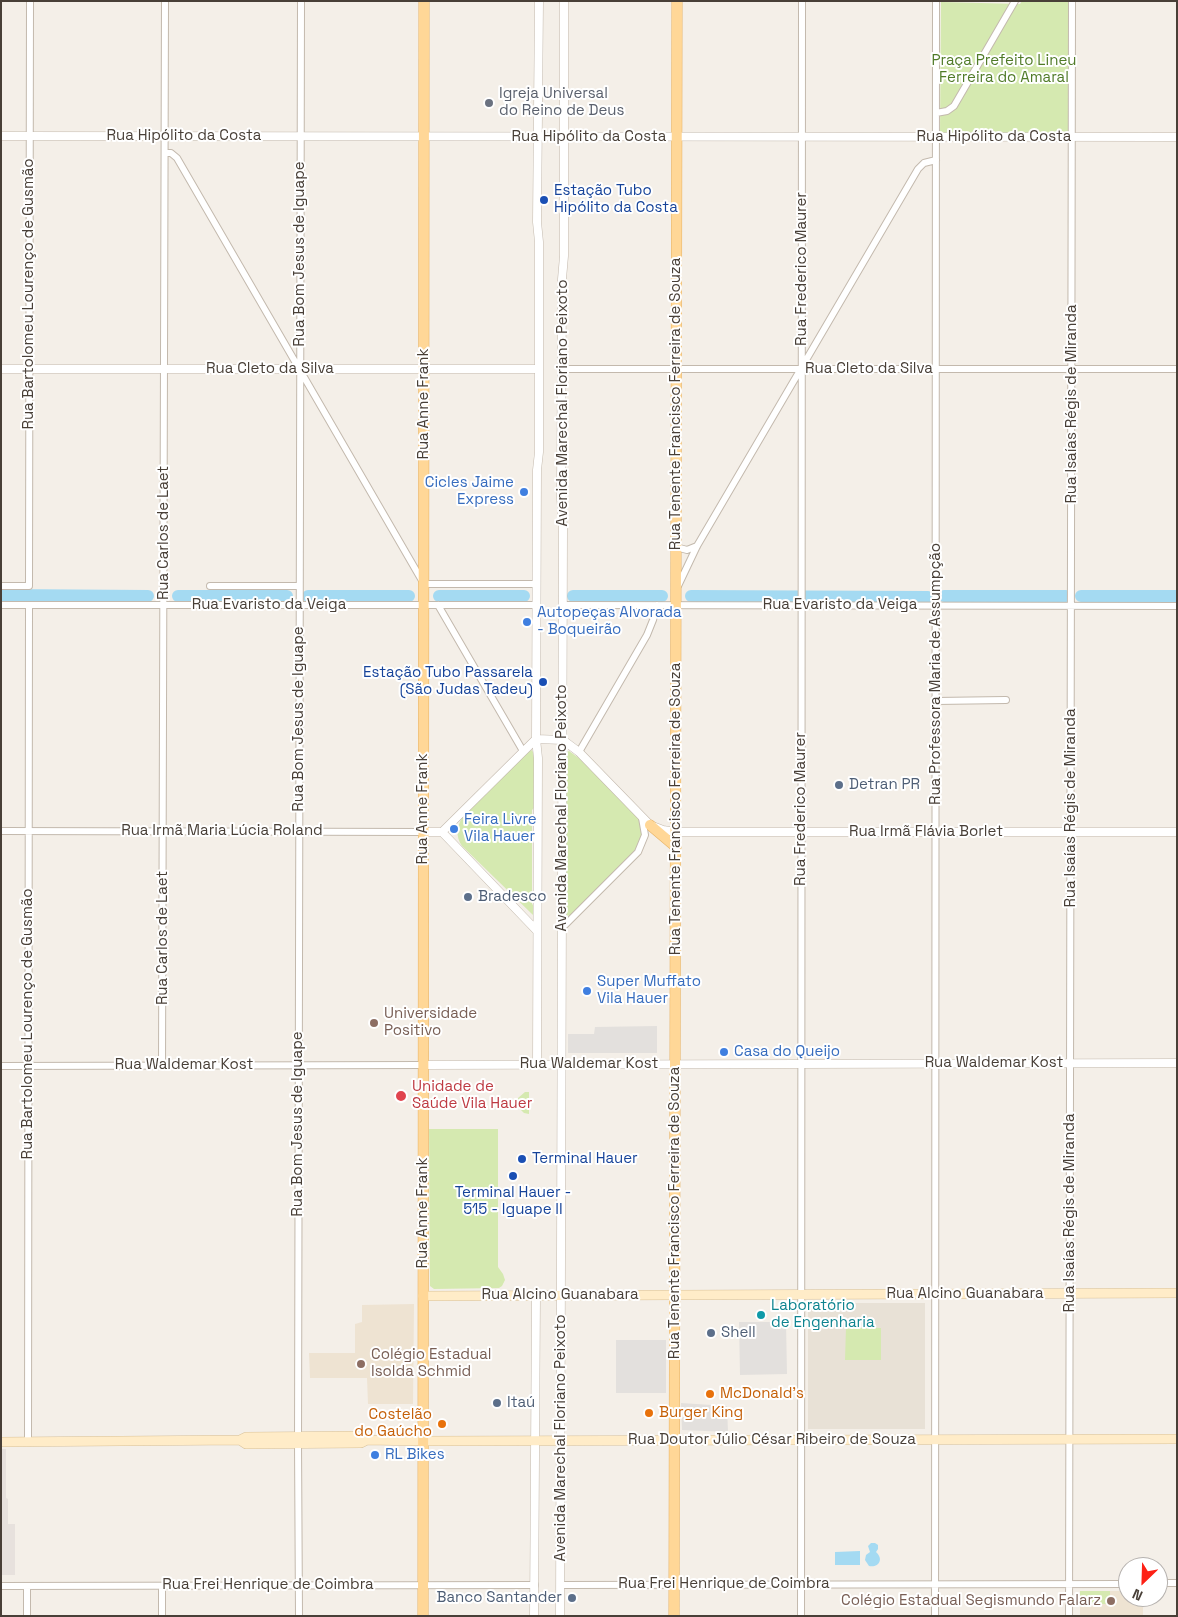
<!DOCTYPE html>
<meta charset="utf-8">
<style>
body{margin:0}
#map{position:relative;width:1178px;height:1617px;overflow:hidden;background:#f4efe8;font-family:"Space Grotesk",sans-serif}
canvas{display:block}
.frame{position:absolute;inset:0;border:2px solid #483f37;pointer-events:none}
.north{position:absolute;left:1118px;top:1557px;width:50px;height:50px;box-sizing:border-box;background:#fff;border:1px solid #b6b2af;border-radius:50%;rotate:204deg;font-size:14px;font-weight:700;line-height:20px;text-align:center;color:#483f37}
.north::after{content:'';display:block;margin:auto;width:18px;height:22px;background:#fd2116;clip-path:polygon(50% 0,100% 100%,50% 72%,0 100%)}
</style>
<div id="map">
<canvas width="1178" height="1617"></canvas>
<div class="frame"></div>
<div class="north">N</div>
</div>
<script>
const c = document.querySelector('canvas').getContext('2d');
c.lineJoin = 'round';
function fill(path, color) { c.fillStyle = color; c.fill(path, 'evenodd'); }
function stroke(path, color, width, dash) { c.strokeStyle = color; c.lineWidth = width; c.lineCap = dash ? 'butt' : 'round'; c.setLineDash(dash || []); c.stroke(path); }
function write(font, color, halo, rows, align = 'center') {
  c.font = font + ' "Space Grotesk",sans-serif'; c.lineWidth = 4; c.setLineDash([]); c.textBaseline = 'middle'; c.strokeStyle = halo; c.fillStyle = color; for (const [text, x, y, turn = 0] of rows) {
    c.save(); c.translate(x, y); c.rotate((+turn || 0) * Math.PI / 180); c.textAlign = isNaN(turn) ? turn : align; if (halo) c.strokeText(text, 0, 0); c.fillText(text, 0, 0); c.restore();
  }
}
const residential = new Path2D(`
 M808 1303H925V1429H808Z`);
const industrial = new Path2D(`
 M1 1449H6V1498L8 1499V1524H15V1575H1Z`);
const education = new Path2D(`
 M414 1304 413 1404H368L367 1378H310L309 1353H355V1324L362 1322V1305Z
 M1080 1591H1128V1597H1143V1616H1080Z`);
const green = new Path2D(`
 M1022 1H1068V134H940L941 2 1020 4Z
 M532 750 534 755 535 807 532 810V904L535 907 533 915 462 846C455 836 457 826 463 816L528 752Z
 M569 751 580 759 637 816C645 827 642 836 638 847L572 914 568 916 566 914V755L567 752Z
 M525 1092H529V1114L524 1113 518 1107V1098Z
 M429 1129H498V1267L503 1274 505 1280 502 1286 499 1288 434 1289 430 1286Z
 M846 1327 881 1328V1360H845Z
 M1080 1591H1110V1604H1080Z`);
const parking = new Path2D(`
 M657 1026V1053H568V1034H594L595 1027Z
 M739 1322H786L787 1374 740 1375Z
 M616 1340H666V1393H616Z
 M681 1403 727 1406 728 1432 682 1430Z`);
const water = new Path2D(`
 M871 1543H875L878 1545V1549L876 1552C884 1559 879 1568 869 1566L865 1560 866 1555 870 1552 868 1546Z
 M860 1551V1565H835V1552Z`);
const river = new Path2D(`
 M1 595 148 596
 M178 596H287
 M308 596H409
 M439 596H524
 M573 596H662
 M691 596 928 597
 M944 596H1066
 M1081 596H1177`);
const minor = new Path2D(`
 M936 113 947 111 954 106 1015 1
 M165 153H171L177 158 424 584H537
 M562 369H1177
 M676 547 687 550 697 546
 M1 586H29L30 1
 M210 586H299
 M678 586 697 546 918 169 924 163 936 160
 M1 605H536
 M438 605 523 751
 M563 605 1177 606
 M936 701 1006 700
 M579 752 647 635 653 620 657 605
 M1 831 423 832
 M562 928 638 852 645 835 642 818
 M162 1065 165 1
 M1 1066 423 1065
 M298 1437 301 1
 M28 1442 29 605
 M298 1443 299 1616
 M1158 1583H1177
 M560 1585 1128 1584
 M1 1586 535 1585
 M27 1616V1586
 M162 1616V1586
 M801 1616 802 1
 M935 1616 936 1
 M1069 1616 1072 1`);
const tertiary = new Path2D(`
 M1 136 1177 137
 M1 369H539
 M423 832H442
 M442 832 536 739 563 740 579 752 650 825 663 830 676 832H1177
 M442 832 537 931
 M423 1065 1177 1063
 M537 1065 538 758 536 739 537 470 539 452V242L537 222 539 1
 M534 1616 536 1295
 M560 1616 563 527 561 498 562 279 564 256V1`);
const secondary = new Path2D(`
 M423 1296 1177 1293
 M240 1440 246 1437 361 1436 367 1440 423 1441 1177 1439
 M1 1442 240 1440 246 1444 361 1443 367 1440`);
const primary = new Path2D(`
 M650 825 676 847
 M423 1616 424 1
 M674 1616 677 1`);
const markers = [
 [489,103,5,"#6b7280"],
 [544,200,5,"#1a4fb4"],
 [524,492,5,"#3f7fe0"],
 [527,622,5,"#3f7fe0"],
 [543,682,5,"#1a4fb4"],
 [839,785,5,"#5c6f8a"],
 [454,829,5,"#3f7fe0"],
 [468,897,5,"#5c6f8a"],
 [587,991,5,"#3f7fe0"],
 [374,1023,5,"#8d6e63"],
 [724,1052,5,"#3f7fe0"],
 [401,1096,6,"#e0444e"],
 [522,1159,5,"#1a4fb4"],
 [513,1176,5,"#1a4fb4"],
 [761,1315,5,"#0f9aa8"],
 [711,1333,5,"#5c6f8a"],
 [361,1364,5,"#8d6e63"],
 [710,1394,5,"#e8710a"],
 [497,1403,5,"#5c6f8a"],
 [649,1413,5,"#e8710a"],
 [442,1424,5,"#e8710a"],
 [375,1455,5,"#3f7fe0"],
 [572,1598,5,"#5c6f8a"],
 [1111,1601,5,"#8d6e63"]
];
const parkNames = [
 ["Praça Prefeito Lineu",1004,61],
 ["Ferreira do Amaral",1004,78]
];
const worshipNames = [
 ["Igreja Universal",499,94],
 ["do Reino de Deus",499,111]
];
const streetNames = [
 ["Rua Hipólito da Costa",184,136],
 ["Rua Hipólito da Costa",589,137],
 ["Rua Hipólito da Costa",994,137],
 ["Rua Bom Jesus de Iguape",300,254,-90],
 ["Rua Frederico Maurer",802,269,-90],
 ["Rua Bartolomeu Lourenço de Gusmão",29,294,-90],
 ["Rua Cleto da Silva",270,369],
 ["Rua Cleto da Silva",869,369],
 ["Avenida Marechal Floriano Peixoto",563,403,-90],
 ["Rua Anne Frank",424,404,-90],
 ["Rua Tenente Francisco Ferreira de Souza",676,404,-90],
 ["Rua Isaías Régis de Miranda",1072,404,-90],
 ["Rua Carlos de Laet",164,533,-90],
 ["Rua Evaristo da Veiga",269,605],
 ["Rua Evaristo da Veiga",840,605],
 ["Rua Professora Maria de Assumpção",936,674,-90],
 ["Rua Bom Jesus de Iguape",299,719,-90],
 ["Avenida Marechal Floriano Peixoto",562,808,-90],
 ["Rua Isaías Régis de Miranda",1071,808,-90],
 ["Rua Anne Frank",423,809,-90],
 ["Rua Tenente Francisco Ferreira de Souza",676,809,-90],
 ["Rua Frederico Maurer",801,809,-90],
 ["Rua Irmã Maria Lúcia Roland",222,831],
 ["Rua Irmã Flávia Borlet",926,832],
 ["Rua Carlos de Laet",163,938,-90],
 ["Rua Bartolomeu Lourenço de Gusmão",28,1024,-90],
 ["Rua Waldemar Kost",994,1063],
 ["Rua Waldemar Kost",589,1064],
 ["Rua Waldemar Kost",184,1065],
 ["Rua Bom Jesus de Iguape",298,1124,-90],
 ["Rua Anne Frank",423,1213,-90],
 ["Rua Tenente Francisco Ferreira de Souza",675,1213,-90],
 ["Rua Isaías Régis de Miranda",1070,1213,-90],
 ["Rua Alcino Guanabara",965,1294],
 ["Rua Alcino Guanabara",560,1295],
 ["Avenida Marechal Floriano Peixoto",561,1438,-90],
 ["Rua Doutor Júlio César Ribeiro de Souza",772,1440],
 ["Rua Frei Henrique de Coimbra",724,1584],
 ["Rua Frei Henrique de Coimbra",268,1585]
];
const transitNames = [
 ["Estação Tubo",554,191],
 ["Hipólito da Costa",554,208],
 ["Estação Tubo Passarela",533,673,"right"],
 ["(São Judas Tadeu)",533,690,"right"],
 ["Terminal Hauer",532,1159],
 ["Terminal Hauer -",513,1193,"center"],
 ["515 - Iguape II",513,1210,"center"]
];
const shopNames = [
 ["Cicles Jaime",514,483,"right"],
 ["Express",514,500,"right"],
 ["Autopeças Alvorada",537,613],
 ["- Boqueirão",537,630],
 ["Feira Livre",464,820],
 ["Vila Hauer",464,837],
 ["Super Muffato",597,982],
 ["Vila Hauer",597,999],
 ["Casa do Queijo",734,1052],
 ["RL Bikes",385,1455]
];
const serviceNames = [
 ["Detran PR",849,785],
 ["Bradesco",478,897],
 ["Shell",721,1333],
 ["Itaú",507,1403],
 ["Banco Santander",562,1598,"right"]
];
const educationNames = [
 ["Universidade",384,1014],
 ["Positivo",384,1031],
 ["Colégio Estadual",371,1355],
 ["Isolda Schmid",371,1372],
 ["Colégio Estadual Segismundo Falarz",1101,1601,"right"]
];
const healthNames = [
 ["Unidade de",412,1087],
 ["Saúde Vila Hauer",412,1104]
];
const cultureNames = [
 ["Laboratório",771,1306],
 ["de Engenharia",771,1323]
];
const foodNames = [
 ["McDonald's",720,1394],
 ["Burger King",659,1413],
 ["Costelão",432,1415,"right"],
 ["do Gaúcho",432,1432,"right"]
];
fill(residential, '#e8e1d6');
fill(industrial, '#e7e1dd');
fill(education, '#eee3d2');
fill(green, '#d5e9b0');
fill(parking, '#e3e0dd');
fill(water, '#a4daf2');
stroke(river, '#a4daf2', 12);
stroke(minor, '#c3b9ad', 8);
stroke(tertiary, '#c3b9ad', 9);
stroke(secondary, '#d8c199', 10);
stroke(primary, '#e6b265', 11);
stroke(minor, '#fff', 6);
stroke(tertiary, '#fff', 8);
stroke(secondary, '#ffecc8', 9);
stroke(primary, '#ffd797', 10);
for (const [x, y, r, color] of markers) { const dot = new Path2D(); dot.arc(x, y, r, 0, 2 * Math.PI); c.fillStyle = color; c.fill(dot); stroke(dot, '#fff', 2); }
write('15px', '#507b28', '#fff', parkNames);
write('15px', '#5b616d', '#fff', worshipNames, 'left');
write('15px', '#483f37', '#fff', streetNames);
write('15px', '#164399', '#fff', transitNames, 'left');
write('15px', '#366cbe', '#fff', shopNames, 'left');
write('15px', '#4e5e75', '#fff', serviceNames, 'left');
write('15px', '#785e54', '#fff', educationNames, 'left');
write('15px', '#be3a42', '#fff', healthNames, 'left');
write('15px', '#0d838f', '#fff', cultureNames, 'left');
write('15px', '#c56008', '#fff', foodNames, 'left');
</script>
